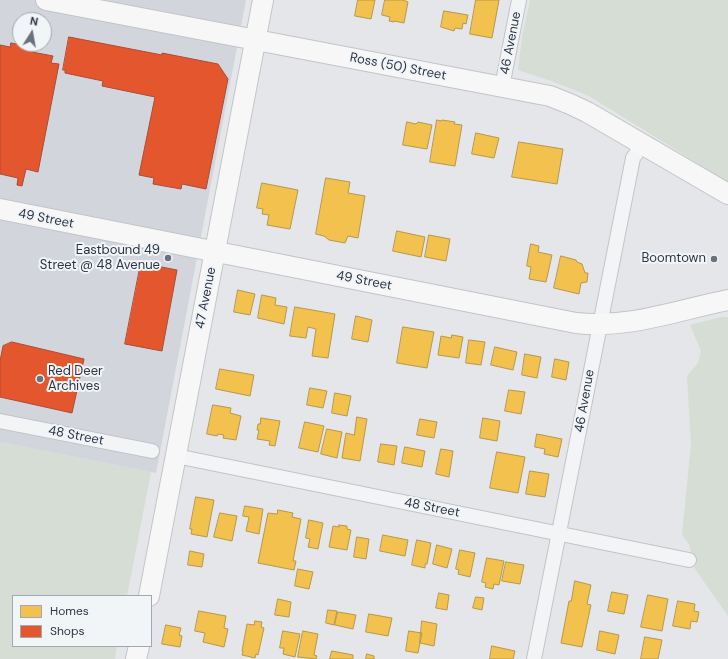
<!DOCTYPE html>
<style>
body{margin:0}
#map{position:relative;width:728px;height:659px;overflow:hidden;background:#e4e6e9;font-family:"DM Sans",sans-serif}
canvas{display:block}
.legend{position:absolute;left:12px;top:595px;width:140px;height:52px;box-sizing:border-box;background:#f2f5f8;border:1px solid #a2a8b0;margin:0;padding:5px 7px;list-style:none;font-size:12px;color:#2a3443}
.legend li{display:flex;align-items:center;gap:8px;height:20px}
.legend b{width:20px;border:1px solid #a2a8b0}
.north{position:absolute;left:12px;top:12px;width:40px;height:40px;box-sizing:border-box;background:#f2f5f8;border:1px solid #a2a8b0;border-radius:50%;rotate:11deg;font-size:11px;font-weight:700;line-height:16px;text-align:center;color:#2a3443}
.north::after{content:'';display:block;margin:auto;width:14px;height:18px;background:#6b727d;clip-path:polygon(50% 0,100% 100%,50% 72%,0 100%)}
</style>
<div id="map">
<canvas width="728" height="659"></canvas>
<ul class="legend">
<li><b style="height:11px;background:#f2c14e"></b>Homes</li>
<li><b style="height:11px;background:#e4572e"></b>Shops</li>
</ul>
<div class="north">N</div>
</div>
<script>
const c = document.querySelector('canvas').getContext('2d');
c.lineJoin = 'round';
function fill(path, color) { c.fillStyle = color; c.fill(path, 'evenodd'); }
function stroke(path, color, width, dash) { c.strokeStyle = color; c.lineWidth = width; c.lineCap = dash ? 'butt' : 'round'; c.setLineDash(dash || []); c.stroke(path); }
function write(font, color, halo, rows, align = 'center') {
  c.font = font + ' "DM Sans",sans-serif'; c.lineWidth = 4; c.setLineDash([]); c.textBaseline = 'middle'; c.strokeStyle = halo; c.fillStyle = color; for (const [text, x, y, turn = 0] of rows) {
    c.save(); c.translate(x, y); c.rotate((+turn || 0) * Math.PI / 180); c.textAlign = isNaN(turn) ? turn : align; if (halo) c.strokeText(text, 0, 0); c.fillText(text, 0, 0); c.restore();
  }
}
const built = new Path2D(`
 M0 0H246L156 473 0 442ZM20 20H44V44H20Z`);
const green = new Path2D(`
 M530 0H728V182L589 96 554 82 518 70 522 37Z
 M721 317H728V616L695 569 689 544 682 535 691 444 687 376 698 363 701 351 690 325Z
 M0 442 151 472 127 596H13V646H117L115 659H0Z`);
const homes = new Path2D(`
 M358 0H375L371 19 355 16Z
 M385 0H403L408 2 404 23 394 21V22L389 21 390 17 382 15Z
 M476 0H499L492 38 470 34Z
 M444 11 468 15 466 24 463 23 462 29 455 28 454 31 441 27Z
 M437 120 441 121 442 120 455 122 454 124 462 125 455 166 430 162Z
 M407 122 416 124 418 122 432 125 427 149 403 145Z
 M476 133 499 138 494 158 472 154Z
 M519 142 563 149 557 184 512 177Z
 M326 178 350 182 348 193 365 196 358 238 348 236 345 243 329 240 324 236 316 234Z
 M262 183 298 190 290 229 267 225 269 215 262 214 263 209 257 208Z
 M397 231 425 237 421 257 393 251Z
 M429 235 450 239 446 261 425 257Z
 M531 244 539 246 538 252 552 255 546 282 529 279 531 267 527 266Z
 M561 256 576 260 577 262 582 264 585 273H588L587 282 581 283 579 294 554 288Z
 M238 290 255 294 250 315 234 312Z
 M262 295 276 298 275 305 287 307 284 324 258 318Z
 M295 307 335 314 328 358 312 356 316 329 308 327 306 338 290 336Z
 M356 316 372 320 368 342 352 339Z
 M403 327 434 332 427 368 397 363Z
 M452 335 463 337 459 358 438 355 441 336 451 338Z
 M469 340 485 342 481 365 466 363Z
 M495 347 517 352 513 370 491 365Z
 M525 354 541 357 537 378 522 375Z
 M555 359 569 362 566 380 552 377Z
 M220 369 254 375 250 396 216 389Z
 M310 388 327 391 323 408 307 405Z
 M509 390 525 392 521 414 505 411Z
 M335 393 351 396 347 416 332 413Z
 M213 405 231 408 230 413 241 416 236 440 223 438 224 435 218 434 217 436 207 434Z
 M357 417 367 419 360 461 342 458 346 433 354 435Z
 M261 418 280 421 275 446 269 445 270 441 257 439 259 430H257L258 424H260Z
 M483 418 500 421 497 441 480 438Z
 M420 419 437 422 434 438 417 435Z
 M305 422 324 426 318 452 299 448Z
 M327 429 342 432 337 458 321 454Z
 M537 434 562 439 558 457 544 454 545 449 535 447Z
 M381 444 397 446 394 465 378 462Z
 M405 447 425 451 422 467 402 463Z
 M441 449 453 451 449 477 436 474Z
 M497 452 525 457 518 493 490 488Z
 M530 471 549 474 545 497 526 494Z
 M196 497 214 500 207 537 191 534 192 529H190Z
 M245 506 263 509 259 534 246 531 249 517 243 516Z
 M278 510 293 513 292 517 301 519 293 561H296L294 570 258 563 268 513 277 514Z
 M220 513 237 516 232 541 214 537Z
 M309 520 323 523 318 549 308 547 310 539 306 538Z
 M339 525 347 526V529L351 530 347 550 329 547 333 526 339 527Z
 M383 535 408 540 405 556 380 551Z
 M357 537 369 539 366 559 354 557Z
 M417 540 431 543 427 564H425V568L412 565Z
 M437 545 452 549 447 568 433 564Z
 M460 550 475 553 470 577 458 574 459 570 456 569Z
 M190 551 204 554 202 567 188 565Z
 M487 558 504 561 499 585 494 584 493 589 485 587 486 583 482 582Z
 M506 562 524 565 520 584 502 581Z
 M298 569 313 572 309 589 295 586Z
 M575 581 591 585 587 604 591 605 582 647 561 643 569 601H571Z
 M612 592 628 595 624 614 608 611Z
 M439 593 449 595 447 610 436 608Z
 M648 595 668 599 662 631 641 627Z
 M476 597 484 598 482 610 473 608Z
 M278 599 291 602 289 617 275 615Z
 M678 601 695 604 694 611 699 612 697 622 691 621 690 629 673 626Z
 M328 610 337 611 334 625 326 623Z
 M199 611 226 616 224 628 228 629 224 647 203 642 205 633 195 631Z
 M338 612 356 615 353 629 335 625Z
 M369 614 392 618 388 636 366 632Z
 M255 621 262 622 261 627 264 628 258 655 256 654 255 658 242 655 243 651H242L247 624 254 625Z
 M422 621 437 624 434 646 420 643Z
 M166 625 181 628 179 635 182 636 180 647 162 644Z
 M283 631 300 634 295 657 283 654 284 648H280Z
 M303 631 318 634 314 655 317 656 316 659 298 657Z
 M409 631 422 633 418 653 406 651Z
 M600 631 619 635 615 654 597 650Z
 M645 637 662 640 658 659H641Z
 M492 646 515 651 513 659H490Z
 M332 651 353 655V659H330Z
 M367 654 374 656V659H366Z`);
const shops = new Path2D(`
 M69 37 162 55V53L218 64 228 79 206 189 182 184 181 189 153 184 154 178 139 175 155 97 102 86 103 81 65 73V70H63Z
 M11 43 33 47 32 52 53 56 51 63 59 64 38 172 26 169 22 186 17 185 18 178 0 174V45L10 47Z
 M141 263 177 270 162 351 125 344Z
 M12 342 84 359 72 413 0 397V361L3 346Z`);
const street = new Path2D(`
 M502 87 519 0
 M0 421 152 451
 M176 456 689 560
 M534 659 631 168 633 158 642 145`);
const secondary = new Path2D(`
 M46 0 550 96 570 104 587 112 728 194
 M0 209 576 323C629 329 677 310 728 300
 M149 596 263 0
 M136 659 139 646`);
const markers = [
 [168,258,4,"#6b727d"],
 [714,259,4,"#6b727d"],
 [40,379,4,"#6b727d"]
];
const streetNames = [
 ["46 Avenue",511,43,-79],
 ["Ross (50) Street",398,67,11],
 ["49 Street",46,219,11],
 ["49 Street",364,281,11],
 ["47 Avenue",206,298,-79],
 ["46 Avenue",585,401,-80],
 ["48 Street",76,436,11],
 ["48 Street",432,508,11]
];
const poiNames = [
 ["Eastbound 49",160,251],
 ["Street @ 48 Avenue",160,266],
 ["Boomtown",706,259],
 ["Red Deer",48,372,"left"],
 ["Archives",48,387,"left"]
];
fill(built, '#d2d6dc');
fill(green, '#d5ddd4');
fill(homes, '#f2c14e');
stroke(homes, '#b6974b', 1);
fill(shops, '#e4572e');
stroke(shops, '#ac4c34', 1);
stroke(street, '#c2c4c7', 16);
stroke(secondary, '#c2c4c7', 22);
stroke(street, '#f3f4f6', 14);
stroke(secondary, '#f7f7f7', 20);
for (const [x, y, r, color] of markers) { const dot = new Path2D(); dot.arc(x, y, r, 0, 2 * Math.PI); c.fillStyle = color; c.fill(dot); stroke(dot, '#f2f5f8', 1.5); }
write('13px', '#2a3443', '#f2f5f8', streetNames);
write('13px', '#2a3443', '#f2f5f8', poiNames, 'right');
</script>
